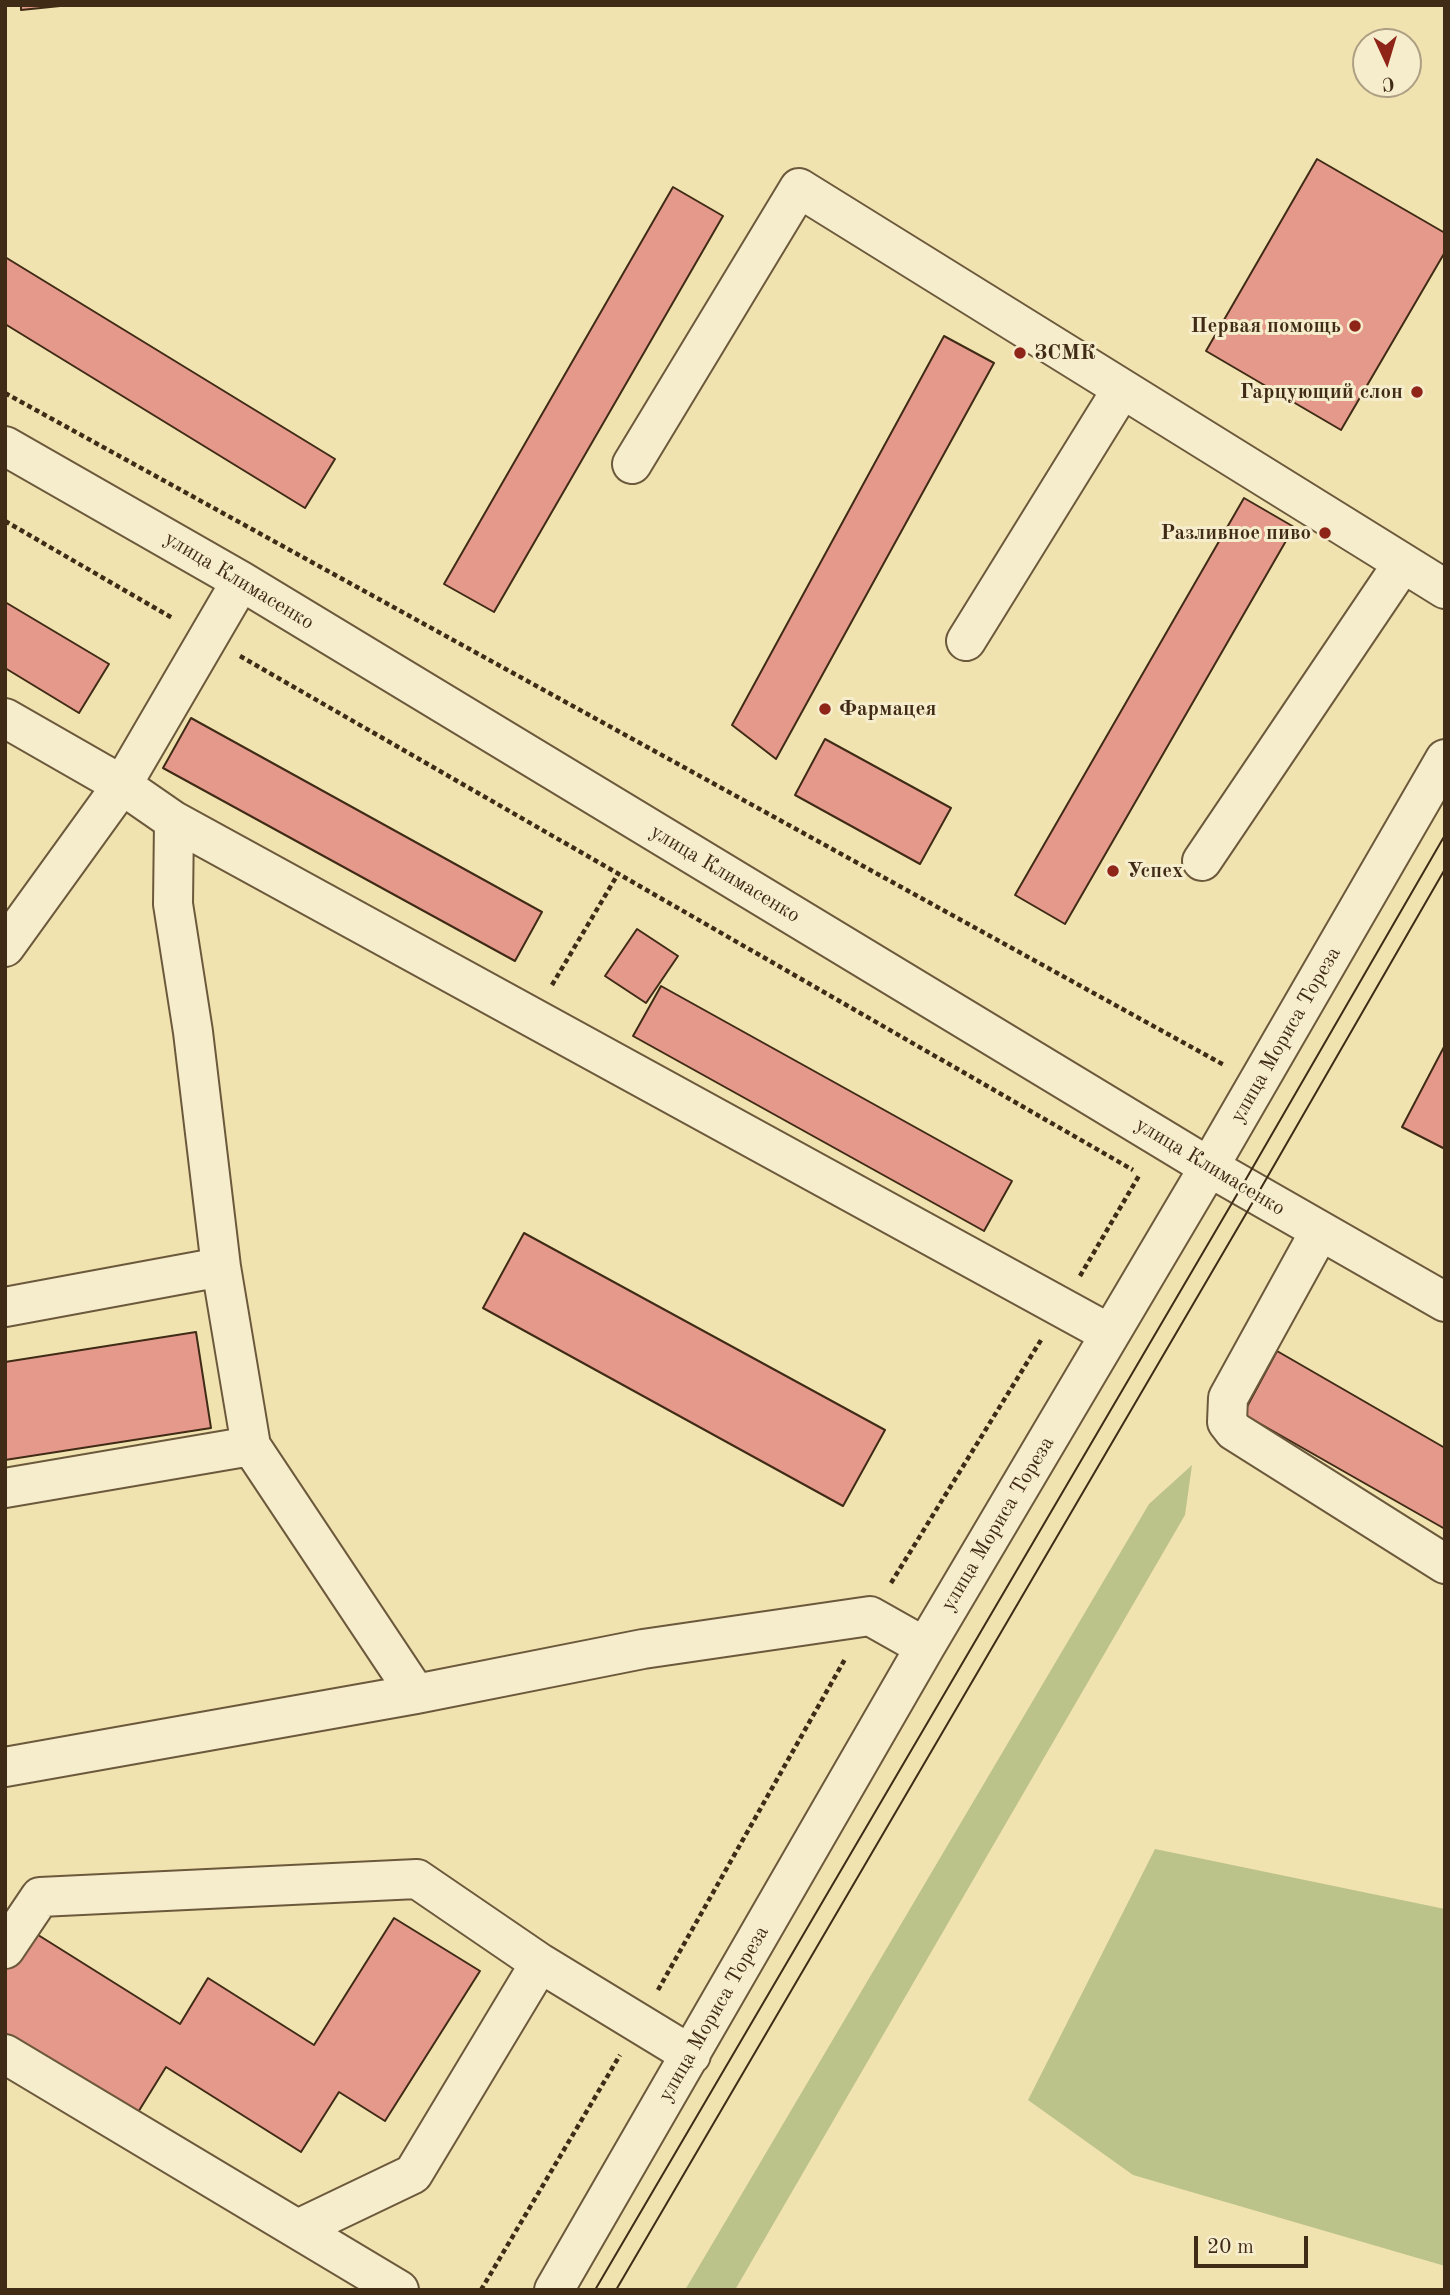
<!DOCTYPE html>
<meta charset="utf-8">
<style>
body{margin:0}
#map{position:relative;width:1450px;height:2295px;overflow:hidden;background:#f1e3b0;font-family:"Old Standard TT",serif}
canvas{display:block}
.frame{position:absolute;inset:0;border:7px solid #402b16;pointer-events:none}
.north{position:absolute;left:1352px;top:28px;width:70px;height:70px;box-sizing:border-box;background:#f6edcc;border:2px solid #ad9f83;border-radius:50%;rotate:176deg;font-size:19px;font-weight:700;line-height:28px;text-align:center;color:#402b16}
.north::after{content:'';display:block;margin:auto;width:24px;height:32px;background:#8f2418;clip-path:polygon(50% 0,100% 100%,50% 72%,0 100%)}
.scale{position:absolute;left:1194px;top:2236px;width:114px;height:32px;box-sizing:border-box;border:4px solid #402b16;border-top:0;padding-left:9px;font-size:21px;line-height:24px;white-space:nowrap;color:#402b16;-webkit-text-stroke:5px #f6edcc;paint-order:stroke}
</style>
<div id="map">
<canvas width="1450" height="2295"></canvas>
<div class="frame"></div>
<div class="north">С</div>
<div class="scale">20 m</div>
</div>
<script>
const c = document.querySelector('canvas').getContext('2d');
c.lineJoin = 'round';
function fill(path, color) { c.fillStyle = color; c.fill(path, 'evenodd'); }
function stroke(path, color, width, dash) { c.strokeStyle = color; c.lineWidth = width; c.lineCap = dash ? 'butt' : 'round'; c.setLineDash(dash || []); c.stroke(path); }
function write(font, color, halo, rows, align = 'center') {
  c.font = font + ' "Old Standard TT",serif'; c.lineWidth = 6; c.setLineDash([]); c.textBaseline = 'middle'; c.strokeStyle = halo; c.fillStyle = color; for (const [text, x, y, turn = 0] of rows) {
    c.save(); c.translate(x, y); c.rotate((+turn || 0) * Math.PI / 180); c.textAlign = isNaN(turn) ? turn : align; if (halo) c.strokeText(text, 0, 0); c.fillText(text, 0, 0); c.restore();
  }
}
const green = new Path2D(`
 M1192 1465 1185 1515 735 2290H685L1149 1504Z
 M1155 1849 1445 1909V2266L1133 2175 1028 2100Z`);
const building = new Path2D(`
 M21 5H70L21 10Z
 M1317 159 1445 233V252L1341 430 1206 351Z
 M673 187 723 216 494 612 444 584Z
 M5 257 335 459 305 508 5 324Z
 M944 336 994 363 776 759 732 725Z
 M1244 498 1294 527 1065 924 1015 895Z
 M5 602 109 664 79 713 5 668Z
 M191 718 542 912 515 961 163 768Z
 M825 739 951 808 920 864 795 795Z
 M637 929 678 956 646 1003 605 976Z
 M661 986 1012 1181 984 1231 633 1036Z
 M1445 1045V1149L1402 1127Z
 M524 1233 885 1430 843 1506 483 1308Z
 M196 1332 211 1428 5 1460V1362Z
 M1277 1351 1445 1448V1529L1243 1414Z
 M394 1918 480 1971 385 2121 339 2092 301 2152 166 2067 132 2122 5 2042V1962L27 1928 180 2024 208 1978 314 2045Z`);
const path = new Path2D(`
 M5 393 1224 1065
 M5 521 174 619
 M240 656 1133 1170
 M552 985 618 874
 M1080 1276 1140 1174
 M891 1583 1041 1340
 M658 1990 845 1659
 M481 2290 620 2055`);
const minor = new Path2D(`
 M5 446 241 581 1209 1167 1445 1302
 M632 464 799 188 1445 589
 M966 641 1122 389
 M5 718 122 785 174 821 1110 1334
 M1202 861 1403 563
 M5 947 122 785 241 581
 M1320 1231 1228 1398 1227 1422 1234 1431 1445 1564
 M221 1267 251 1446
 M5 1307 221 1267 193 1032 173 904 174 821
 M5 1488 251 1446 416 1694
 M5 1767 416 1694 643 1649 870 1616 925 1647
 M5 1949 40 1897 417 1879 540 1963
 M5 2054 399 2290
 M298 2229 413 2174 540 1963 691 2055
 M554 2290 925 1647 1209 1167 1445 759`);
const tram = new Path2D(`
 M595 2290 1242 1186 1445 835
 M616 2290 1257 1195 1445 869`);
const markers = [
 [1355,326,7,"#8f2418"],
 [1020,353,7,"#8f2418"],
 [1417,392,7,"#8f2418"],
 [1325,533,7,"#8f2418"],
 [825,709,7,"#8f2418"],
 [1113,871,7,"#8f2418"]
];
const poiNames = [
 ["Первая помощь",1341,326],
 ["ЗСМК",1034,353,"left"],
 ["Гарцующий слон",1403,392],
 ["Разливное пиво",1311,533],
 ["Фармацея",839,709,"left"],
 ["Успех",1127,871,"left"]
];
const streetNames = [
 ["улица Климасенко",239,581,31],
 ["улица Климасенко",725,874,31],
 ["улица Мориса Тореза",1286,1035,-60],
 ["улица Климасенко",1210,1167,31],
 ["улица Мориса Тореза",998,1524,-59],
 ["улица Мориса Тореза",714,2014,-60]
];
fill(green, '#bcc38a');
fill(building, '#e5998b');
stroke(building, '#402b16', 2);
stroke(minor, '#6c593c', 42);
stroke(path, '#402b16', 4.5, [5, 3.5]);
stroke(minor, '#f6edcc', 38);
stroke(tram, '#402b16', 2);
for (const [x, y, r, color] of markers) { const dot = new Path2D(); dot.arc(x, y, r, 0, 2 * Math.PI); c.fillStyle = color; c.fill(dot); stroke(dot, '#f6edcc', 2.5); }
write('bold 21px', '#402b16', '#f6edcc', poiNames, 'right');
write('21px', '#402b16', '#f6edcc', streetNames);
</script>
